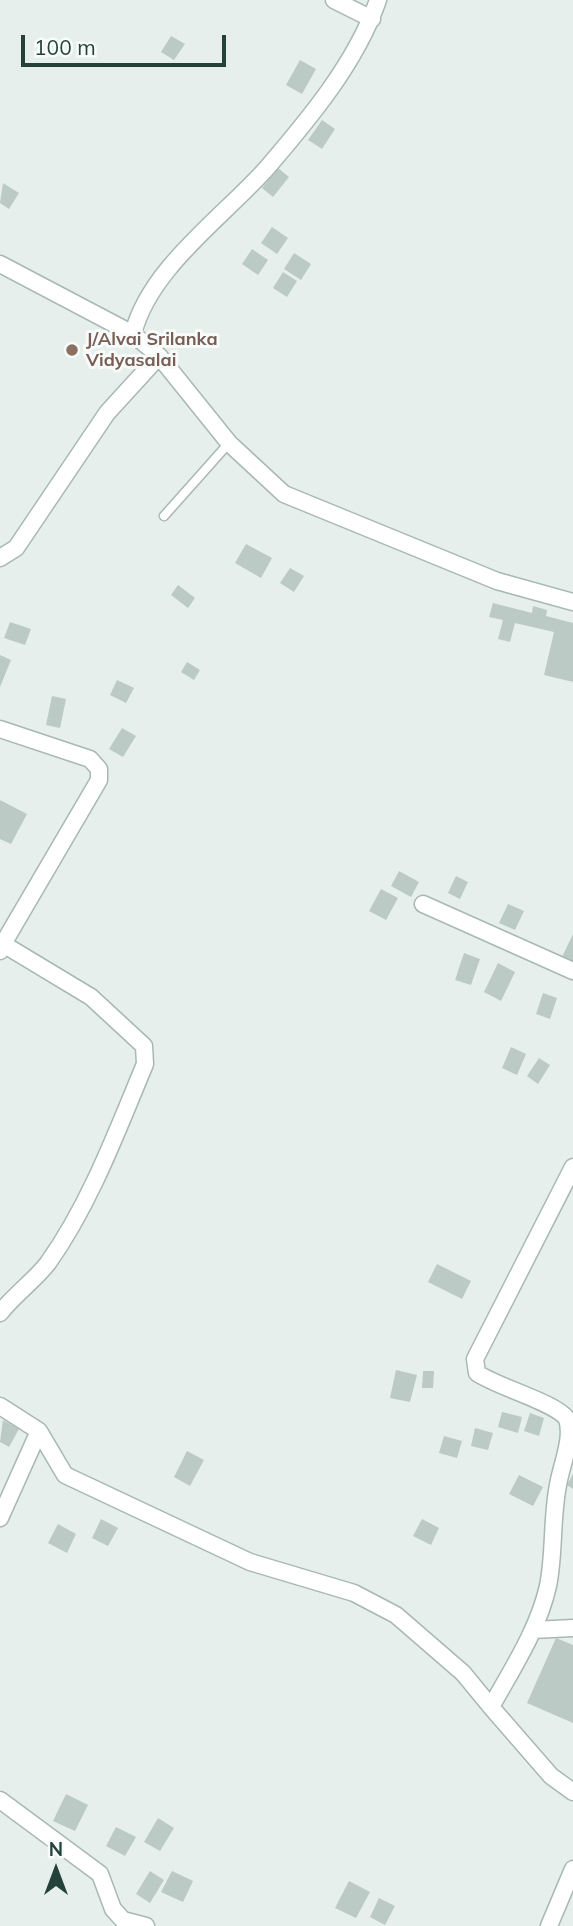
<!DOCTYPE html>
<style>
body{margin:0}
#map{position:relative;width:573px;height:1926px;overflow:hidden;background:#e6efeb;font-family:Mulish,sans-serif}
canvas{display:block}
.north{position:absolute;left:21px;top:1835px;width:70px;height:70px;-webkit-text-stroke:5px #f7fbf9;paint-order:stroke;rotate:0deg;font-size:19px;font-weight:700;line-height:28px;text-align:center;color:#24423a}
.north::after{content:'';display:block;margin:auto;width:24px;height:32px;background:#24423a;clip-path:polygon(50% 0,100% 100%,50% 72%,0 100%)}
.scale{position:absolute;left:21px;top:35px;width:205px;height:32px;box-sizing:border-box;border:4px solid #24423a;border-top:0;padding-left:9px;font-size:21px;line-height:24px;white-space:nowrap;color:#24423a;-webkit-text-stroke:5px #f7fbf9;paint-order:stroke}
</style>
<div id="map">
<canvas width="573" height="1926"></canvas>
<div class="north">N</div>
<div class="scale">100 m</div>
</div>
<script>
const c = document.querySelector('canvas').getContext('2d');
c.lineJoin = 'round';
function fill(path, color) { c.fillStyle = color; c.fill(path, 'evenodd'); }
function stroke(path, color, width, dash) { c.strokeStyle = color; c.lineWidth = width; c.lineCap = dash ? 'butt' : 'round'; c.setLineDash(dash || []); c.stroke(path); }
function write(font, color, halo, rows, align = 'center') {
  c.font = font + ' Mulish,sans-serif'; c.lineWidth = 6; c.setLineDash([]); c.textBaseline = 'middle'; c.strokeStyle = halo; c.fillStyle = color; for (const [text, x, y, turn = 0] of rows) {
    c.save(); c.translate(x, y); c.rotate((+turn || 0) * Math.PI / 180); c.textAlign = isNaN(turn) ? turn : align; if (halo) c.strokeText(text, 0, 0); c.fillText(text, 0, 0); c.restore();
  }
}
const building = new Path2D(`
 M171 36 185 44 174 60 161 52Z
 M300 60 316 69 302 94 286 85Z
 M322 120 335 129 322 149 308 140Z
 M278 168 289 177 273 197 262 188Z
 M3 183 19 193 9 209 0 203Z
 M272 227 288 238 277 254 261 243Z
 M252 249 268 260 258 275 242 264Z
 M294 253 311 264 301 280 284 269Z
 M283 272 297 281 287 297 273 288Z
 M246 544 272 558 261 578 235 563Z
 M290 568 304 576 294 592 280 583Z
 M178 585 195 598 188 608 171 595Z
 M493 603 532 613 533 606 547 610 546 616 573 623V682L544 675 554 632 515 623 510 642 498 639 503 620 489 617Z
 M10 622 31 629 25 645 4 638Z
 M0 655 11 660 0 687Z
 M187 662 200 670 194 680 181 672Z
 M117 680 134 688 126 703 110 695Z
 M52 696 66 699 60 728 46 725Z
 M122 728 136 736 123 757 109 749Z
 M0 800 27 814 11 844 0 839Z
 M399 871 419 882 411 897 391 886Z
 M456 876 468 882 460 899 448 893Z
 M381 889 398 898 386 920 369 911Z
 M508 904 524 911 515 930 499 923Z
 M573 934V964L561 959Z
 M464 953 480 959 471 985 455 980Z
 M498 963 515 972 501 1001 484 992Z
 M543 993 557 998 550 1019 536 1014Z
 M511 1047 526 1054 517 1075 502 1068Z
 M539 1058 550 1065 538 1084 527 1076Z
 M437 1264 471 1281 462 1299 428 1282Z
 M396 1370 417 1375 410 1402 390 1398Z
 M423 1371H434L433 1388H422Z
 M502 1412 522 1417 518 1433 498 1427Z
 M530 1413 544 1418 539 1436 524 1431Z
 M3 1420 19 1429 9 1447 0 1442Z
 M475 1428 493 1433 488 1450 471 1446Z
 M444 1436 462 1441 457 1458 439 1453Z
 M187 1451 204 1460 190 1486 174 1477Z
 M573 1474V1489L567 1485Z
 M519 1475 543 1487 533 1506 509 1494Z
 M101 1519 118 1528 108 1546 92 1538Z
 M422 1519 439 1528 431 1545 413 1536Z
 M58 1524 76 1534 67 1553 48 1543Z
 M556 1638 573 1645V1723L527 1703Z
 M66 1794 88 1805 75 1831 53 1821Z
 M158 1818 174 1828 160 1851 144 1842Z
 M116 1827 136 1837 125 1856 106 1846Z
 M150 1871 164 1880 150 1903 136 1894Z
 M172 1871 193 1881 183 1902 161 1892Z
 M349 1881 370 1892 356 1918 335 1908Z
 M379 1898 395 1906 385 1925 370 1917Z`);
const service = new Path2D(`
 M164 516 229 443`);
const minor = new Path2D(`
 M334 0 372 19
 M0 264 133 334
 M159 356 133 334C149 269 222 218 266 169 309 119 356 63 378 0
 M0 558 16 548 107 413 159 356 229 443 284 494 497 581 573 602
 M0 729 90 759 99 769V780L3 944
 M423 904 573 971
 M0 951 3 944 91 997 144 1046 145 1064C117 1131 90 1204 48 1263 35 1280 14 1295 0 1313
 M573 1167 475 1359 477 1373C497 1387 557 1403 567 1419 573 1437 563 1461 559 1480 551 1515 555 1552 548 1586 538 1630 512 1669 491 1707L551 1776 573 1792
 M0 1406 39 1431 65 1475 250 1562 354 1593 396 1615 463 1673 491 1707
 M0 1518 39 1431
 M533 1630 573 1628
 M0 1800 100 1874 113 1909 123 1920 146 1926
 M549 1926 573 1869`);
const markers = [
 [72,350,7,"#8d6e63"]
];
const educationNames = [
 ["J/Alvai Srilanka",86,340],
 ["Vidyasalai",86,361]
];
fill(building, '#bbcac4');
stroke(service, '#a8b8b2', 11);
stroke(minor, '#a8b8b2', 19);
stroke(service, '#fff', 8);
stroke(minor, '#fff', 16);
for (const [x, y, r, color] of markers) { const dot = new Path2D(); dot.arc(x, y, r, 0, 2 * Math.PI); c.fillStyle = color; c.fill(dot); stroke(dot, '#f7fbf9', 2.5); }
write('bold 18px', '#785e54', '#f7fbf9', educationNames, 'left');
</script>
